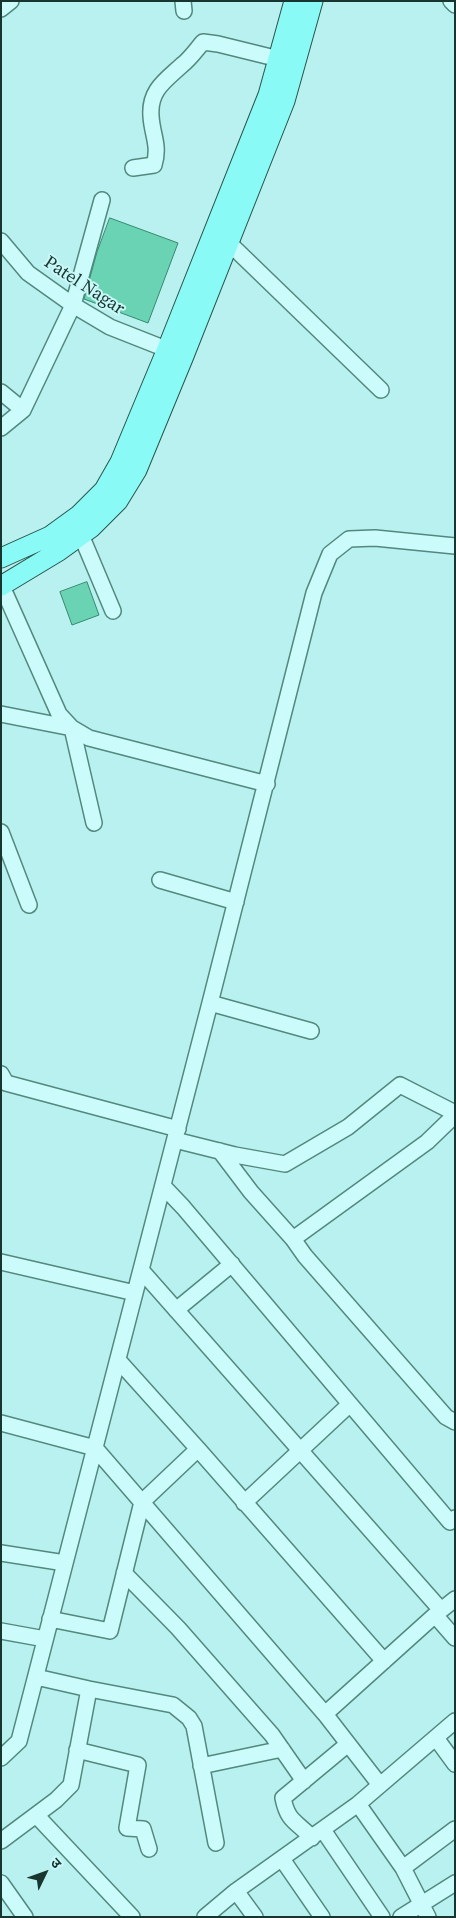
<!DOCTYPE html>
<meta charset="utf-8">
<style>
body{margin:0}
#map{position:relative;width:456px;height:1918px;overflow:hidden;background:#b8f1f0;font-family:"Source Serif 4","Noto Sans Devanagari",serif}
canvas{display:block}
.frame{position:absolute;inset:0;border:2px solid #19352f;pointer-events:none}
.north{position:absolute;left:20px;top:1848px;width:50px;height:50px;-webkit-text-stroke:4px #c8f8f8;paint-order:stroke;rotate:48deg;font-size:14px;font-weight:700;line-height:20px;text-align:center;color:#19352f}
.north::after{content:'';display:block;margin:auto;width:18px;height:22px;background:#19352f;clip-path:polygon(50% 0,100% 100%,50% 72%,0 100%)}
</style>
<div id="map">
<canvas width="456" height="1918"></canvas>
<div class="frame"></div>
<div class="north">उ</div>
</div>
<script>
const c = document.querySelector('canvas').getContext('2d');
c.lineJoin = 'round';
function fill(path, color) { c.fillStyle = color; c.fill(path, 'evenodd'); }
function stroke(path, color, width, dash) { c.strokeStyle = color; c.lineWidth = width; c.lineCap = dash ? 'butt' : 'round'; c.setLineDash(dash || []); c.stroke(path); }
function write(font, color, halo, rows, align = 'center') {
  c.font = font + ' "Source Serif 4",serif'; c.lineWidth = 4; c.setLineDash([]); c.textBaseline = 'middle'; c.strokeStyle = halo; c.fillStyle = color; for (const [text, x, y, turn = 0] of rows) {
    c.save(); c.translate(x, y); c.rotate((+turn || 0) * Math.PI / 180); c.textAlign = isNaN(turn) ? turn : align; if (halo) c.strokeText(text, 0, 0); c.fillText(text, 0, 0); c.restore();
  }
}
const building = new Path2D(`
 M110 218 178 243 148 323 84 299 97 252Z
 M87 582 99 615 72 625 60 592Z`);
const minor = new Path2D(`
 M183 1 184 11
 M451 1 455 5
 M1 9 11 1
 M133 168 154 165C160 145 152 135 151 116 149 90 166 80 182 65 190 59 196 50 203 42L218 44 287 61
 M1 241 28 273 73 305 110 327 176 353
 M229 243 381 390
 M1 392 23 410 73 305 102 200
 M1 428 23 410
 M81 535 113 611
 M1 584 59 714 72 728 89 738 267 784
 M1 714 72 728 94 823
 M1 832 29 905
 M160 880 236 902
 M210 1003 311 1031
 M1 1074 6 1083 178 1129
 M455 1115 427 1142 293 1239 305 1256 446 1417 455 1422
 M175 1140 235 1155 285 1164 348 1127 400 1085 455 1113
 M220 1151 251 1192 293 1239
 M163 1186 183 1207 450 1522 455 1518
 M1 1262 135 1293
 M141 1270 441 1610
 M176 1310 232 1264
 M1 1423 95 1448 325 1714
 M198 1449 384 1661
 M244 1503 350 1404
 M1 1553 65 1563
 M124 1573 178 1628 272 1735 304 1781
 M455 1599 435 1615 455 1638
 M50 1619 110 1631 142 1502 198 1449 118 1360
 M1 1631 45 1639
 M36 1677 89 1689 173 1705 189 1718 194 1726 216 1843
 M436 1738 455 1764
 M77 1750 138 1765 127 1828 143 1829 149 1849
 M1 1758 19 1741 210 1003 314 593 330 554 349 539 375 538 455 546
 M201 1766 282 1749
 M380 1785 325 1714 435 1615
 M358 1804 403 1868 428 1917
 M36 1815 132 1917
 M323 1830 382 1917
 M312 1838C297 1821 288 1823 283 1798L348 1744
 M1 1841 56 1800 71 1785 89 1689
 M282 1859 322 1917
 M403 1868 455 1829
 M1 1883 25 1917
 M236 1891 255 1917
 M205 1917 236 1891 358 1804 455 1721
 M401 1917 455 1883`);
const major = new Path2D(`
 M1 558 50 536 79 515 104 490 120 462 167 349 268 95 294 1
 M1 586 59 551 91 528 118 501 137 470 184 356 285 101 313 1`);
const streetNames = [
 ["Patel Nagar",84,286,33]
];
fill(building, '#6ad3b3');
stroke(building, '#36896e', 1);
stroke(minor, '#52887e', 18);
stroke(major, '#275549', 21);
stroke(minor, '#cbfcfb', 15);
stroke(major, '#8afaf7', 19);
write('18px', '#19352f', '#c8f8f8', streetNames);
</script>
